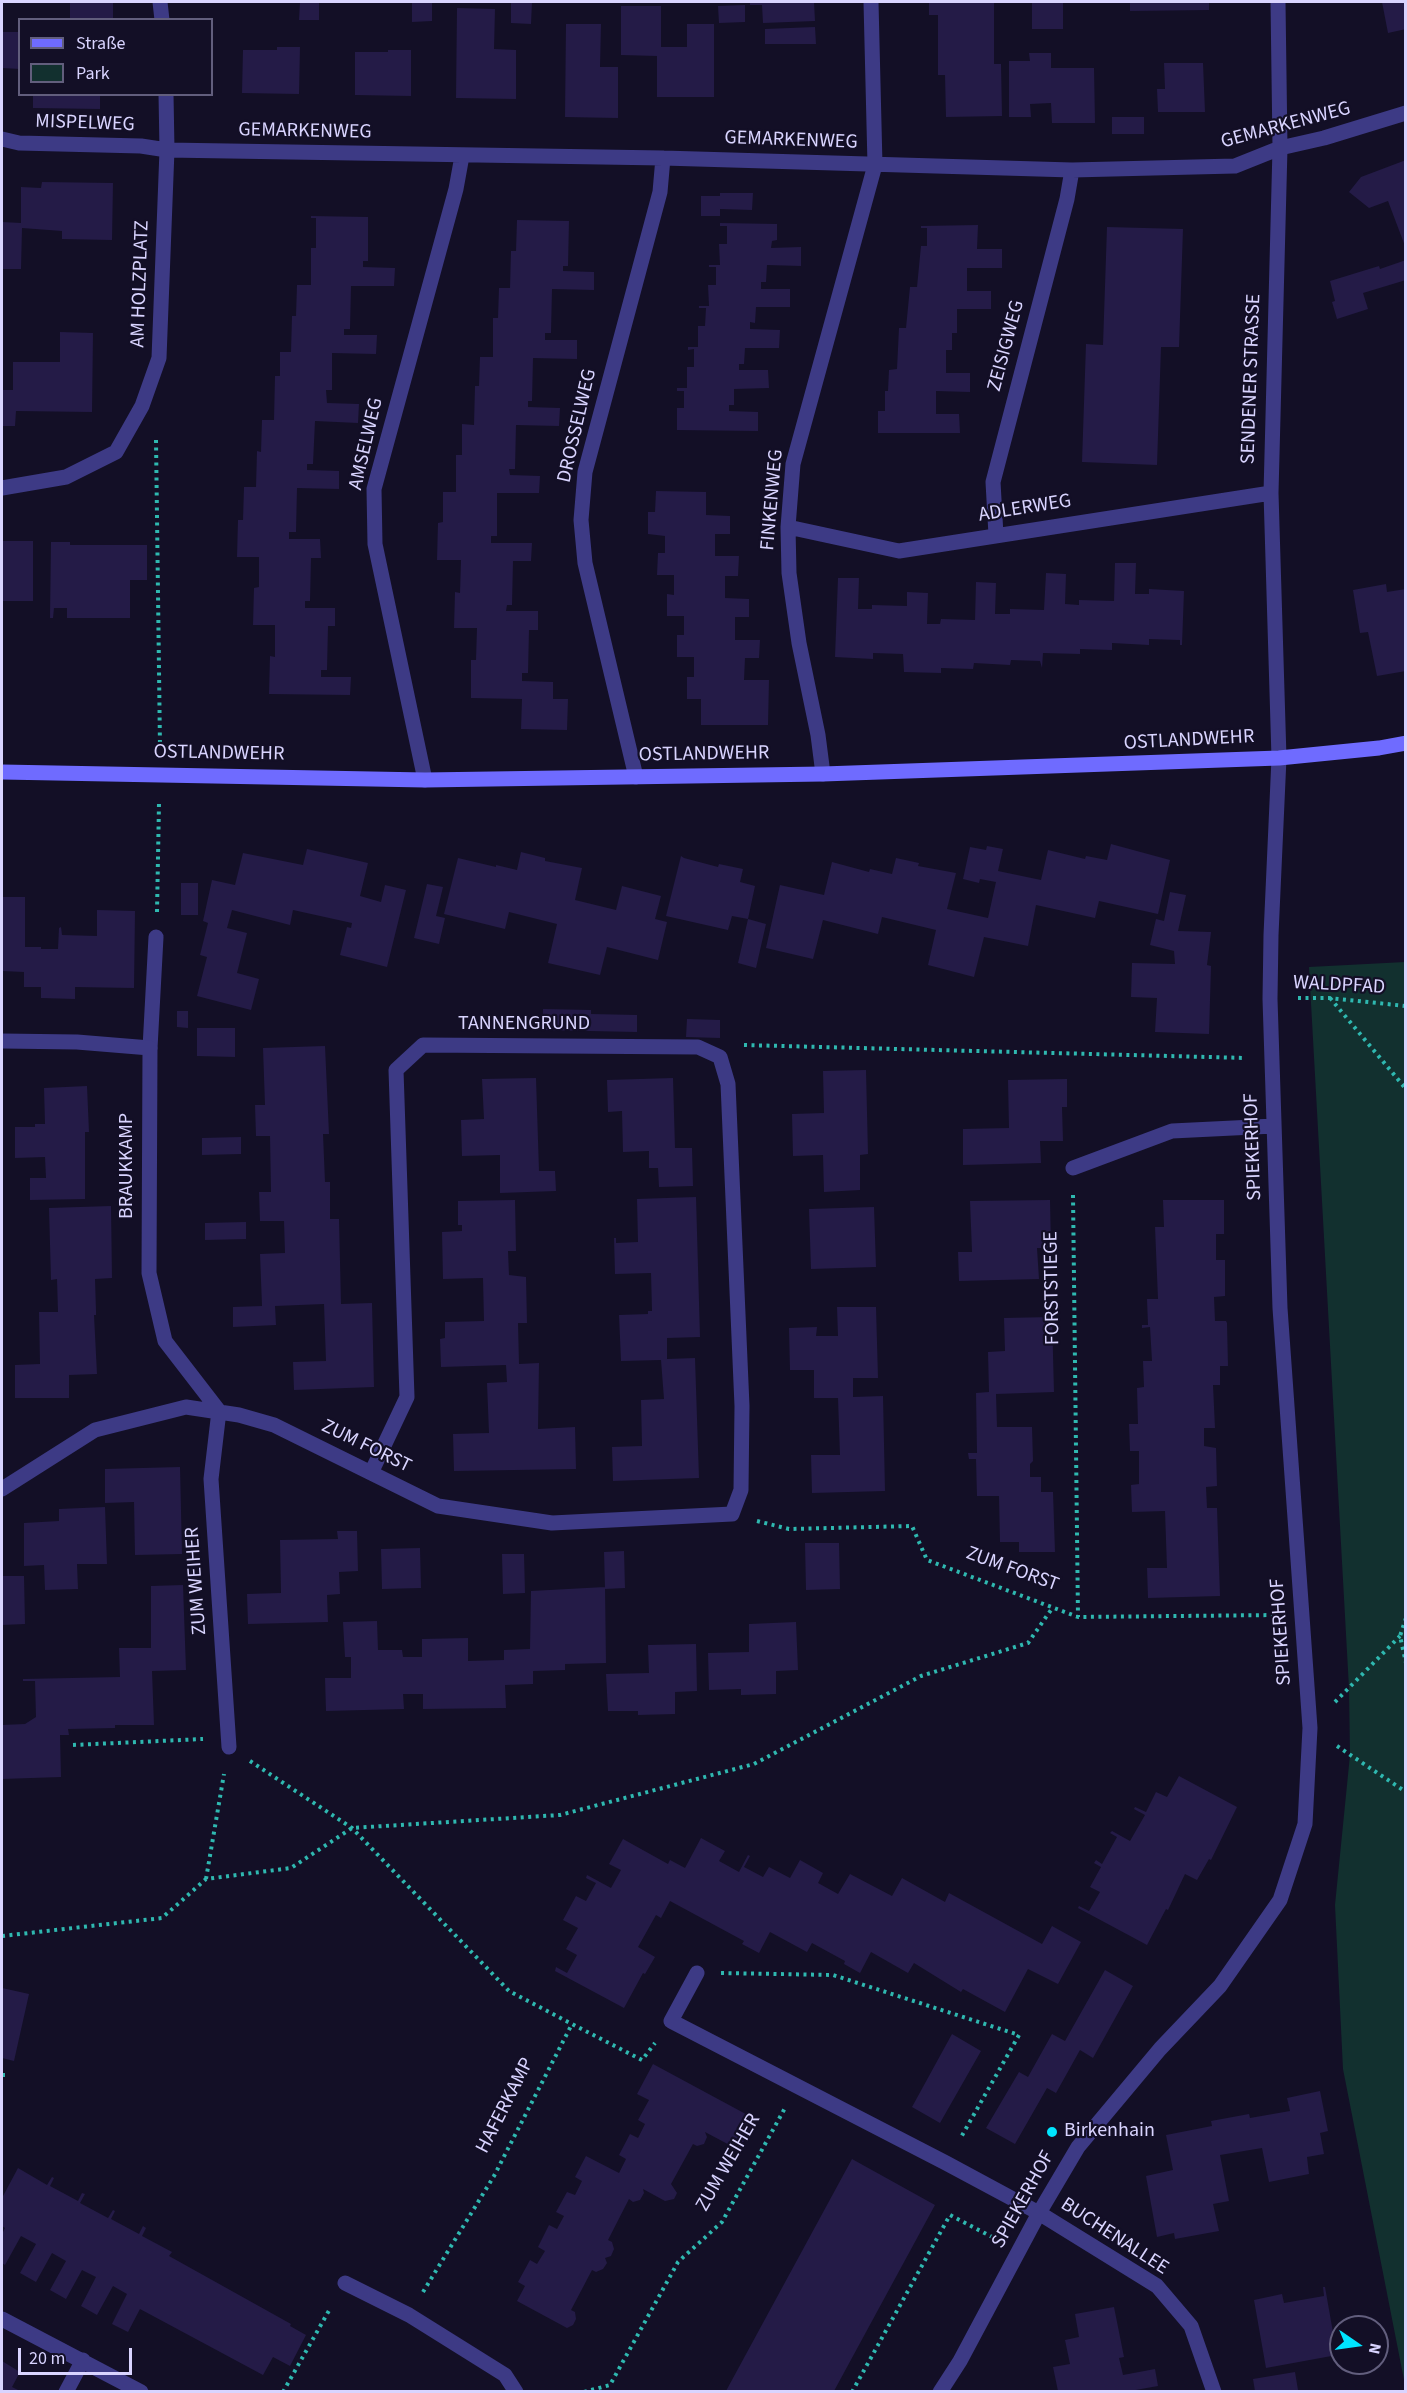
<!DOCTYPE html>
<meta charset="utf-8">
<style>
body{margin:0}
#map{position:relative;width:1407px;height:2393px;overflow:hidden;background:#130f26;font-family:"Source Sans 3",sans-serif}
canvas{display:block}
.frame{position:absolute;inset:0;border:3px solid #d9d4ff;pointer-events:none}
.legend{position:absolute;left:18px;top:18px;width:195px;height:78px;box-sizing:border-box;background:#130f26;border:2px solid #625e7d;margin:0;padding:8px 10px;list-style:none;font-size:18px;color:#d9d4ff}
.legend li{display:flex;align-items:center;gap:12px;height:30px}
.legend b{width:30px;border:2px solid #625e7d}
.north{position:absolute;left:1329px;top:2315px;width:60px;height:60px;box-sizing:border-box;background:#130f26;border:2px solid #625e7d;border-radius:50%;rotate:103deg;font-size:16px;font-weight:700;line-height:24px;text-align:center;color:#d9d4ff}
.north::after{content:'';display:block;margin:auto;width:21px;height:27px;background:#00e5ff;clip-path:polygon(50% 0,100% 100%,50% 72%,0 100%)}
.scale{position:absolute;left:18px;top:2348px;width:114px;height:27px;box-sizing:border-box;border:3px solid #d9d4ff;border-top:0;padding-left:8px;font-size:18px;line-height:21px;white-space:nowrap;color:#d9d4ff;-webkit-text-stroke:4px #130f26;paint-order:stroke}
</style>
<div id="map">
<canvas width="1407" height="2393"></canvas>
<div class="frame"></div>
<ul class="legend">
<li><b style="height:8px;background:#6f6bff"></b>Straße</li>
<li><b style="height:16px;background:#12302f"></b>Park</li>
</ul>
<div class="north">N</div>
<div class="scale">20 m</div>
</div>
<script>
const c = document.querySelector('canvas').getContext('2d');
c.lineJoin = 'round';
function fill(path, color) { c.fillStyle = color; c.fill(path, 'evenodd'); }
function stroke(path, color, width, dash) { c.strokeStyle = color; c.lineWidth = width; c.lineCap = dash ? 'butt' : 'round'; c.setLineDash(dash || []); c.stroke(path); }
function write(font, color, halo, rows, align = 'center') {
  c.font = font + ' "Source Sans 3",sans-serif'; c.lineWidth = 4.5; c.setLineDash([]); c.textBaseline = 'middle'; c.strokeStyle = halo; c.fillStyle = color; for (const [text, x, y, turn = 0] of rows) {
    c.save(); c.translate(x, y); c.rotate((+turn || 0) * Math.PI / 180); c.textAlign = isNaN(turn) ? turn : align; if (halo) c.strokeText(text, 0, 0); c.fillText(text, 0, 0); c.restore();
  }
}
const green = new Path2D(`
 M1405 962H1406L1405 2385 1343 2069 1335 1905 1350 1755 1349 1688 1309 967Z`);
const building = new Path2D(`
 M70 2H113V20H70Z
 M300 2H319V20H299Z
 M412 2H432V21L412 22Z
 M511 2H532L531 24 511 23Z
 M750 2H814L815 21 763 23 762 5H750Z
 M929 2H994V64H1001L1002 116 946 117 945 75H938V15H929Z
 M1032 2H1063V29H1032Z
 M1130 2H1209V10L1130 11Z
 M1382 2H1406V29L1388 33Z
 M745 5V22L719 23 718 6Z
 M621 6H661V47H687V24H714V97H657V56L621 55Z
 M457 8 495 9 494 49 516 50V99L456 98Z
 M566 24H601L600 67H618V118L565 117Z
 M815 27 816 44H765V29Z
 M2 32H20V69L2 68Z
 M277 47H300L299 94 242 93 243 50H277Z
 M388 50H411V96L355 95V52H388Z
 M1029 53H1051V68H1094L1095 123H1052L1051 103 1030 104 1031 117H1009V61H1030Z
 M1164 63H1203L1205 112H1158L1157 89H1165Z
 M33 94H100V109L33 108Z
 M1112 117H1144V134H1112Z
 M1406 160V246H1405L1388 201 1369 208 1349 192 1361 177Z
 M42 182 113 183 112 240 62 239V231L22 228 21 269H2V222L21 223V187L41 188Z
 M720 193H753L752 210 720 209V216H701V196H720Z
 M311 216 368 217V261H363V267L395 268 394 286H351L350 329H344V335H377L376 354 332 353V390H326L327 403 359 404 358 423 315 421 313 464H307V470L339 471V489L297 488 296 532H289V539H320L321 558H311L310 601H305V608H335V626H328L327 670H321V677H351L350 695 269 694 270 656 275 657V625H253L254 588 259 587V557H237L238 520H243L244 487H256L257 451 261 452 262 420H274L275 376H280V352H291L292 316H296L297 285H311V248H316V218H311Z
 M517 220 569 221 568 266H563V271L594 272V290L552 289 551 333H545V340H577V359L533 358 532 401H528V407L560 408 559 426 516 425 515 469H509L510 475 540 476 539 493H497V536H491V543H532L531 561H513L512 605H507L506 611H538V630H529L528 673H522V681L553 682V699H568L567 730 521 729 522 699 471 698V660H476L477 628H454L455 592 460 593 461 560H437L438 523 443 522V492H456V455H462V424L474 425 475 386H479L480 357H493V318H498L499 288H510L511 251H516Z
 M720 223 777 224V240L772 241 771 248 801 247V266L767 265 766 282H761V289H790V307H756L755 323 750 322V329L780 330 779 348H745L744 364H739V370H768L769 388 734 389V405H729V411L758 412V431L677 430V408H684V391H677V388H687V367H694V349L688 350V347H698V326H705L706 308H699V306H709L708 285H716V267H709V265H720L719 244H727V226H720Z
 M978 225 977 249H1002V268H967V291H991V309H957V333H952V350H946V373H970V392L936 391V414H959L960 433H878V411H885V391H888L889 370 897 369 899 328H906L910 287H917L921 246H927V228H921V226Z
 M1107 227 1183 229 1179 347H1161L1157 465 1082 462 1086 344 1103 345Z
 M1406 260V280L1363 293 1368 309 1337 319 1332 302 1335 301 1330 281 1379 266 1380 269Z
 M60 332 93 333 92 412 16 411 15 426H2V390H13V362H60Z
 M656 491 706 492V515L730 516V534H715V556H739L738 576H725V598L749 599V617H735V640H760L759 658H745L744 680H769L768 725H701V699H687V677H694V657H677V635H684V616H667V594L674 595V575H657L658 553H665V536L648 534V512H655Z
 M2 541H33V601H2Z
 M51 542H70V545H147V580H130V618H67V608H54L53 618H50Z
 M1115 563H1136L1135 594H1149V589L1184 591 1182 645H1180V640L1149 639V645L1112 643V650L1080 649V654L1043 653 1042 668 1040 661 1011 660 1010 665 974 663 973 669 941 668V673L904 672 903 654 873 653V659L835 657 838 578H859L858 609H872V605L907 606V592L928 593 927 624H940L941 619 975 620 976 582 996 583 995 614H1010V609L1044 610 1046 573 1066 574 1065 604 1079 605V600L1114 601Z
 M1386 584 1387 592 1406 589V671L1377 676 1368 632 1360 633 1353 590Z
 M1111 844 1170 860 1158 914 1099 901 1095 918 1036 905 1028 946 984 937 974 977 928 965 936 930 882 917 878 934 823 920 813 959 766 948 780 885 824 895 832 862 869 872 870 869 892 874 896 858 919 863 918 866 956 873 947 909 988 918 996 882 980 879 979 883 963 879 970 847 986 850 987 846 1003 849 998 871 1041 880 1048 850 1085 859 1086 856 1107 860Z
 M307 849 368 863 360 896 381 902 385 885 406 890 387 967 340 955 347 927 351 928 352 923 293 910 290 925 232 910 227 928 247 933 237 973 259 979 251 1010 197 996 207 957 200 955 208 923 203 921 212 880 235 885 243 853 303 865Z
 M521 852 545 858V861L582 868 575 900 616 910 622 886 661 896 655 919 667 922 658 960 607 947 600 975 548 963 557 924 509 912 505 929 444 914 458 858 496 867V865L517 870Z
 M681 856 684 858 718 867 719 864 743 869 740 882 755 886 748 919 732 916 728 930 666 916Z
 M181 883H198V915H181Z
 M427 884 443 887 436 916 445 918 439 944 414 938Z
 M1170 892 1186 895 1178 931 1211 932 1207 965 1211 966 1209 1034 1155 1032 1157 998 1131 997 1132 963 1175 964 1174 951 1150 945 1156 919 1164 921Z
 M2 897H25V947H41V949H58L59 928 61 927 62 935 97 936V910L135 911 134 988 75 987V999L41 998V987H24V972L2 971Z
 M748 919 766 924 756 968 738 963Z
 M543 1009 591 1010V1014L637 1015V1032L542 1030Z
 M177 1011H188V1028L177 1027Z
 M687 1019 720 1020V1038L686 1037Z
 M197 1028H235V1057L197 1056Z
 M325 1046 329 1134H323L325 1182H330V1219H339L341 1304 372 1303 374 1387 294 1390 293 1362 326 1361 324 1304 275 1306 276 1325 233 1327V1307L262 1306 260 1254 285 1253 284 1221H260L259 1192H271L270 1136H256L255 1105H265L263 1048Z
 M866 1070 868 1154 860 1155V1190L824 1192 823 1155 793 1156 792 1114 824 1113 823 1071Z
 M536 1078 539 1171H555L556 1191 500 1193V1155L462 1156 461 1120 484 1119 482 1079Z
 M673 1078 675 1148H692L693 1186 659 1187 658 1168H649V1151L623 1152 622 1111 608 1112 607 1080Z
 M1067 1079V1107H1062L1063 1141H1040L1041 1163 963 1165V1129L1009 1128 1008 1080Z
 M87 1086 89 1132H85V1199L30 1200V1178H46L45 1157 15 1158V1127H35V1124H45L44 1088Z
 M241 1137V1154L202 1155V1138Z
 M696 1197 700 1337 667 1338V1359L695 1358 699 1478 613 1481 612 1447 642 1446 641 1400 664 1399 661 1360 621 1361 619 1315 648 1314V1311H652L651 1273 615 1274 614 1238H616V1243L638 1242 637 1199Z
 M515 1200 516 1251H508L509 1275 526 1277 527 1323H518L519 1364 539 1363 538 1429 575 1427 576 1469 454 1471 453 1434 489 1433 487 1383 507 1382 506 1365 441 1367 440 1339 445 1338V1322L484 1321 483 1278 443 1279 442 1232 462 1231V1225H458V1201Z
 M1050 1200 1051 1248H1037L1039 1279 959 1281 958 1252H972L970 1201Z
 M1163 1200H1224V1234H1216V1260H1225V1296L1214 1297 1215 1321H1226L1227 1323 1228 1366H1220V1385H1213L1215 1428H1204V1446L1216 1448 1217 1486 1206 1487 1207 1508H1217L1220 1596 1148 1598 1147 1568H1167L1165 1511 1132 1512 1131 1485 1139 1484V1451H1130L1129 1424H1138L1137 1388 1144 1387 1143 1361H1152L1150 1327 1142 1328V1325H1148L1147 1299H1158L1155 1227H1164Z
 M111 1206 112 1278 95 1279 96 1311V1315H94L97 1374 69 1375V1398H15V1365L40 1364 39 1312H58L57 1279 51 1280 49 1208Z
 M874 1207 876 1267 811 1269 809 1209Z
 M246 1222V1239L205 1240V1223Z
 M837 1307H876L878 1378H853V1397L883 1396 885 1491 812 1493 811 1455H840L838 1398H814V1370H790L789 1328 817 1327 816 1336H838Z
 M1052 1317 1054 1392 996 1394 997 1427H1032L1033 1461 1030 1464V1477H1041V1492H1053L1055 1552H1019V1542H1000L999 1496H977L976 1459H969L968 1453H977L976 1393 989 1392 988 1352 1005 1351 1004 1318Z
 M180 1467 182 1554 135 1555 134 1502 105 1503V1469Z
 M105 1507 107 1564H77L78 1589 45 1590 44 1565 24 1566V1523L59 1521V1509Z
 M337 1531H357L358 1571 339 1572 340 1594 327 1595 328 1622 248 1624 247 1594 281 1593 280 1540 338 1539Z
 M805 1543H839L840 1589 806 1590Z
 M420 1548 421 1588 382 1589 381 1549Z
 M624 1551 625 1588 605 1589 604 1552Z
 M502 1554H524L525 1593 503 1594Z
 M2 1576H24L25 1624 2 1625Z
 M183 1585 186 1670 152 1671 154 1725H115V1728L68 1729 69 1735H60L61 1777 2 1779V1725L25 1724 36 1717 35 1681H23V1679L120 1677 119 1648H151V1586Z
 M605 1587 606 1663 565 1664V1670L533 1671V1684L505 1685 506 1708 423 1709V1694H403L404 1709 326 1711 325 1678H351V1657H345L343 1622 377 1621 378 1650H402L403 1657H422V1639L468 1638V1661L504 1660V1650L530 1649 531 1591Z
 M796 1622 798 1670 776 1671V1694L741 1695V1689L709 1690 708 1653 749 1652V1624Z
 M696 1644 697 1691 675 1692V1714L638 1715V1711H608L606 1674 649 1673 648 1645Z
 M1179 1776 1237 1807 1211 1860 1209 1859 1197 1880 1185 1874 1168 1910 1166 1909 1147 1945 1078 1908 1079 1906 1089 1911 1100 1892 1090 1887 1101 1867 1094 1863 1096 1860 1102 1864 1117 1837 1110 1833 1112 1831 1130 1841 1145 1815 1134 1809 1135 1807 1146 1812 1156 1792 1167 1797Z
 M701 1838 725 1851 719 1861 739 1872 748 1855 750 1856 744 1867 763 1877 769 1867 790 1878 800 1860 823 1873 818 1883 838 1894 850 1874 892 1896 902 1878 945 1902 949 1893 1042 1944 1052 1926 1081 1942 1058 1984 1028 1969 1005 2012 963 1989 961 1992 914 1963 908 1973 871 1952 860 1973 844 1964 845 1961 812 1943 807 1952 770 1932 759 1953 742 1944 744 1941 670 1901 661 1918 656 1915 638 1947 655 1957 645 1974 643 1973 624 2008 555 1971 556 1967 567 1973 577 1955 566 1949 578 1928 563 1920 576 1896 586 1901 596 1883 586 1878 587 1875 611 1888 621 1870 609 1864 623 1839 668 1864 670 1860 685 1868Z
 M1105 1970 1133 1986 1093 2058 1080 2050 1056 2093 1047 2088 1015 2144 986 2128 1019 2072 1028 2077 1052 2034 1065 2041Z
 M2 1988 29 1994 14 2061 2 2058Z
 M952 2034 981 2051 940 2123 912 2107Z
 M653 2064 755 2119 739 2150 705 2132 707 2137 704 2144 697 2146 693 2144 671 2184 677 2193 674 2199 665 2201 643 2189 644 2193 640 2200 633 2202 629 2199 608 2240 612 2242 614 2249 611 2256 605 2258 607 2263 603 2269 596 2272 592 2270 571 2310 575 2312 576 2319 573 2325 567 2328 517 2301 525 2286 518 2282 530 2260 537 2264 545 2251 538 2247 549 2225 557 2229 564 2216 556 2212 567 2192 575 2195 582 2181 575 2177 586 2156 619 2173 626 2159 619 2155 630 2134 638 2138 645 2124 638 2120 649 2100 637 2094Z
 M1320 2091 1328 2131 1320 2133 1324 2154 1307 2157 1309 2174 1269 2182 1262 2148 1220 2155 1229 2201 1213 2204 1219 2231 1175 2239 1174 2233 1157 2237 1146 2176 1173 2170 1166 2135 1212 2126 1211 2121 1249 2114 1250 2118 1290 2111 1287 2098Z
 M852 2159 935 2205 834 2391H726Z
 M18 2168 47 2185 52 2177 54 2178 50 2186 78 2201 82 2193 85 2194 80 2203 108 2218 113 2210 115 2211 111 2219 139 2234 143 2226 146 2228 142 2236 172 2252 169 2256 291 2324 290 2326 306 2335 290 2366 273 2357 263 2375 140 2309 128 2332 112 2324 127 2294 113 2286 97 2315 81 2306 96 2277 82 2270 66 2299 50 2290 66 2261 52 2253 36 2282 20 2273 36 2244 21 2236 5 2265 2 2263V2234L5 2228 2 2226V2198Z
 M1323 2287H1325L1337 2355 1266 2368 1254 2300 1282 2294 1284 2303 1324 2296Z
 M1114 2307 1124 2357 1119 2358 1123 2375 1155 2369 1158 2386 1130 2391H1058L1053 2367 1070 2364 1065 2340 1079 2337 1075 2314Z
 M2 2361 20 2372 12 2387 20 2391H2Z
 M1295 2372 1298 2390 1255 2391 1253 2379Z`);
const path = new Path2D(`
 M156 440 160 747
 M157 912 159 803
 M1298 998H1329L1406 1006
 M1330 998 1406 1089
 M744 1045 1246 1058
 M1073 1195 1078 1617
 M757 1521 789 1529 912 1526 927 1560 1078 1617 1277 1615
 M1406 1618 1400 1636 1406 1663
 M1335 1702 1400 1636
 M73 1745 203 1739
 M1337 1746 1406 1792
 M250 1761 352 1828 509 1991 572 2024
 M206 1879 224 1774
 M2 1936 162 1918 206 1879 291 1868 352 1828 560 1815 754 1764 921 1676 1028 1643 1053 1607
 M721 1973 833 1975 1019 2035 960 2139
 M2 2075H5
 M423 2292 494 2176 572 2024 642 2060 655 2043
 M283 2392 331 2307
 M584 2392 610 2385 678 2262 722 2222 785 2108
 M852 2392 950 2215 994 2238`);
const lane = new Path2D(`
 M150 1048 156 937`);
const street = new Path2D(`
 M160 2 162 20
 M2 139 19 143 141 146 167 150 663 158 1072 170 1235 166 1280 148 1324 138 1406 113
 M2 488 66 477 116 452 142 406 159 358 167 150 166 94
 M788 527 899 551 1271 493
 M996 535 993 482 1067 199 1072 170
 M823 774 818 735 799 643 789 573 788 527 793 464 875 165 871 2
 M636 777 585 563 581 520 585 472 660 192 663 158
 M425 780 375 544 374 489 456 189 462 156
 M2 1041 77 1042 150 1048 149 1273 165 1341 219 1411 211 1479 229 1747
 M1073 1168 1172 1131 1274 1126
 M2 1489 95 1430 186 1407 239 1415 274 1425 438 1506 552 1523 732 1514 741 1490 742 1406 728 1084 720 1057 698 1047 423 1045 396 1070 407 1397 371 1473
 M697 1973 671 2021 946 2163 1039 2213 1157 2286 1191 2326 1214 2392
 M345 2283 409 2315 505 2375 516 2392
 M2 2319 141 2392
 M66 2392 83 2360
 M940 2392 960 2361 1039 2213 1078 2147 1160 2049 1220 1986 1280 1900 1305 1824 1310 1728 1280 1308 1270 999 1271 935 1279 758 1271 493 1280 148 1278 2`);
const secondary = new Path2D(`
 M2 772 425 780 823 774 1279 758 1379 748 1406 743`);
const markers = [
 [1052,2132,6,"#00e5ff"]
];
const streetNames = [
 ["MISPELWEG",85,124,2],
 ["GEMARKENWEG",1286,126,-15],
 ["GEMARKENWEG",305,132,1],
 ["GEMARKENWEG",791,141,2],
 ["AM HOLZPLATZ",141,284,-88],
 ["ZEISIGWEG",1007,346,-75],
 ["SENDENER STRASSE",1252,379,-88],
 ["DROSSELWEG",578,426,-77],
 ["AMSELWEG",367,444,-77],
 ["FINKENWEG",773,500,-85],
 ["ADLERWEG",1025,509,-9],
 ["OSTLANDWEHR",1189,741,-3],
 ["OSTLANDWEHR",219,754,1],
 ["OSTLANDWEHR",704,755,-1],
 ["WALDPFAD",1339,986,3],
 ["TANNENGRUND",524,1025],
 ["SPIEKERHOF",1254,1147,-92],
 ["BRAUKKAMP",128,1166,-90],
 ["FORSTSTIEGE",1053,1288,-91],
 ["ZUM FORST",366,1447,26],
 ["ZUM FORST",1012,1570,20],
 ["ZUM WEIHER",197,1581,-94],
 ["SPIEKERHOF",1282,1632,-94],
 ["HAFERKAMP",506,2106,-63],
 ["ZUM WEIHER",729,2163,-60],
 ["SPIEKERHOF",1024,2200,-61],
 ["BUCHENALLEE",1114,2237,33]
];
const poiNames = [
 ["Birkenhain",1064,2132]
];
fill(green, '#12302f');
fill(building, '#241b47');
stroke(path, '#2fb8b0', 4, [3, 4.5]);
stroke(lane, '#3d3a85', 15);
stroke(street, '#3d3a85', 15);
stroke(secondary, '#6f6bff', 15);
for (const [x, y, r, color] of markers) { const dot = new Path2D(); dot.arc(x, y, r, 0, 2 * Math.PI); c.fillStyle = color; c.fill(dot); stroke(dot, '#130f26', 2); }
write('20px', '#d9d4ff', '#130f26', streetNames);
write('20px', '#d9d4ff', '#130f26', poiNames, 'left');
</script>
